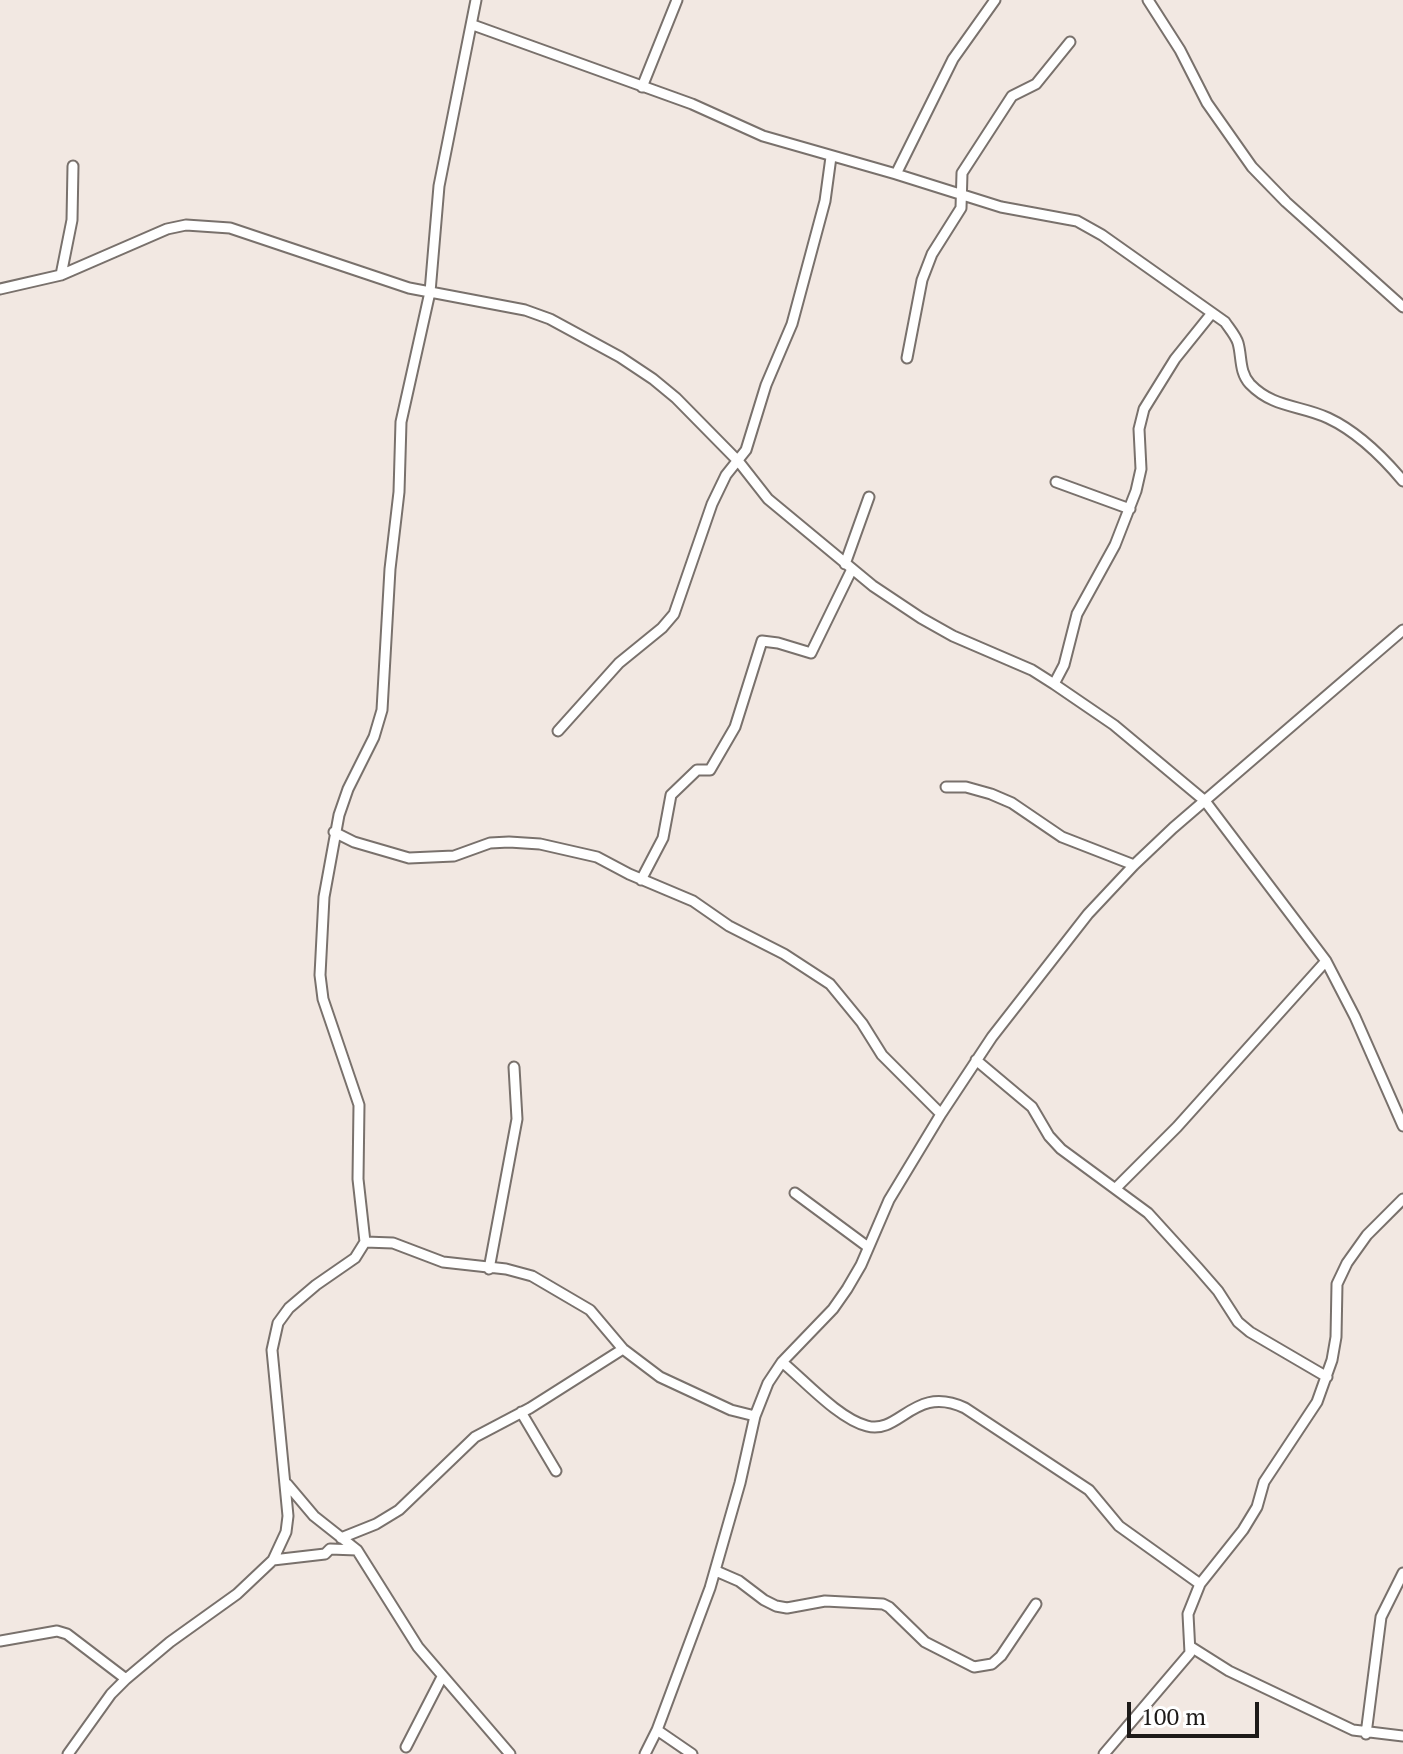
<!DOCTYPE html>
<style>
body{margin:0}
#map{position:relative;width:1403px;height:1754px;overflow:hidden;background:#f2e8e2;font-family:"PT Serif",serif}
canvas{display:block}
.scale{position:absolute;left:1127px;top:1702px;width:132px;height:36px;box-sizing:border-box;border:4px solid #1d1a18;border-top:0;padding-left:10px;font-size:24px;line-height:28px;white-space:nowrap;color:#1d1a18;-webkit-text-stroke:6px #fff;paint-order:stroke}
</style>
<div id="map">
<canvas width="1403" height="1754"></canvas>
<div class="scale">100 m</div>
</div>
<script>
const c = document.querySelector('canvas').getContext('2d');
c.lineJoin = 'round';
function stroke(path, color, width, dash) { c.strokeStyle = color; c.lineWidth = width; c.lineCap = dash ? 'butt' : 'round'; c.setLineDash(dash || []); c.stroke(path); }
const minor = new Path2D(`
 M1148 0 1180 50 1207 103 1252 167 1286 202 1403 307
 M473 25 692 104 763 136 896 174 1001 207 1077 221 1102 235 1225 322C1229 328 1236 336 1238 343 1242 357 1239 372 1250 384 1273 408 1300 405 1328 418 1358 432 1382 456 1403 481
 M642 87 677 0
 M896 174 953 59 995 0
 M61 275 72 220 73 166
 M0 289 61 275 167 229 186 225 230 228 409 288 525 310 550 319 620 357 653 379 676 398 739 462 768 499 873 586 921 618 953 636 1032 670 1054 684 1114 725 1205 801 1326 961 1355 1017 1403 1126
 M907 358 922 280 932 254 961 208 962 173 1012 96 1036 84 1070 42
 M1056 482 1130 509
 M845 564 869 497
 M1054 684 1064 665 1077 614 1115 545 1136 491 1141 469 1139 429 1144 409 1175 359 1212 313
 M558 731 619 663 662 628 674 614 712 504 726 475 746 450 766 385 792 324 825 201 831 157
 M946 787H966L991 794 1012 803 1062 837 1134 865
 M334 832 354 842 409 858 454 856 490 843 509 842 540 844 597 857 629 874 693 901 729 926 784 954 830 984 862 1023 882 1055 941 1114
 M641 880 663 838 671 795 697 770H710L735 727 762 641 778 643 811 653 852 569
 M976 1060 1032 1107 1049 1136 1061 1149 1148 1213 1198 1268 1218 1291 1238 1322 1250 1332 1327 1377
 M1116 1188 1177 1127 1326 961
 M795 1193 868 1247
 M365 1242 393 1243 443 1262 506 1269 532 1276 590 1310 623 1349 660 1377 731 1410 755 1416
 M489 1269 517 1119 514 1067
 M782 1362C805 1381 839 1419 867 1426 900 1435 914 1384 965 1408L1089 1490 1119 1526 1200 1584
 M521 1412 556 1471
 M287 1484 314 1516 357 1550 418 1647 510 1754
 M341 1538 376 1524 399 1510 475 1437 530 1408 623 1349
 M273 1560 325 1554 330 1549 357 1550
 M716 1571 739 1581 764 1600 776 1606 787 1608 825 1601 883 1604 889 1607 925 1642 974 1667 992 1664 1001 1656 1036 1604
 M0 1641 57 1631 67 1634 126 1679
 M1191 1647 1229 1671 1353 1730 1403 1736
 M657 1730 692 1754
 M1366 1734 1381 1617 1403 1573
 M406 1747 442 1677
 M68 1754 111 1694 126 1679 170 1642 237 1594 273 1560 286 1532 288 1516 272 1350 278 1323 289 1308 316 1285 355 1258 365 1242 358 1179 359 1105 323 999 320 975 324 897 339 815 348 789 374 737 382 710 390 569 399 492 401 422 430 292 439 186 476 0
 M645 1754 657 1730 710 1588 740 1483 755 1416 768 1383 782 1362 833 1309 847 1289 861 1265 889 1200 941 1114 992 1037 1088 914 1134 865 1173 828 1403 630
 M1104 1754 1190 1653 1188 1614 1200 1584 1243 1530 1257 1507 1264 1482 1317 1402 1332 1360 1336 1337 1337 1284 1347 1263 1367 1235 1403 1199`);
stroke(minor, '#79716c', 13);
stroke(minor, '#fff', 9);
</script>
